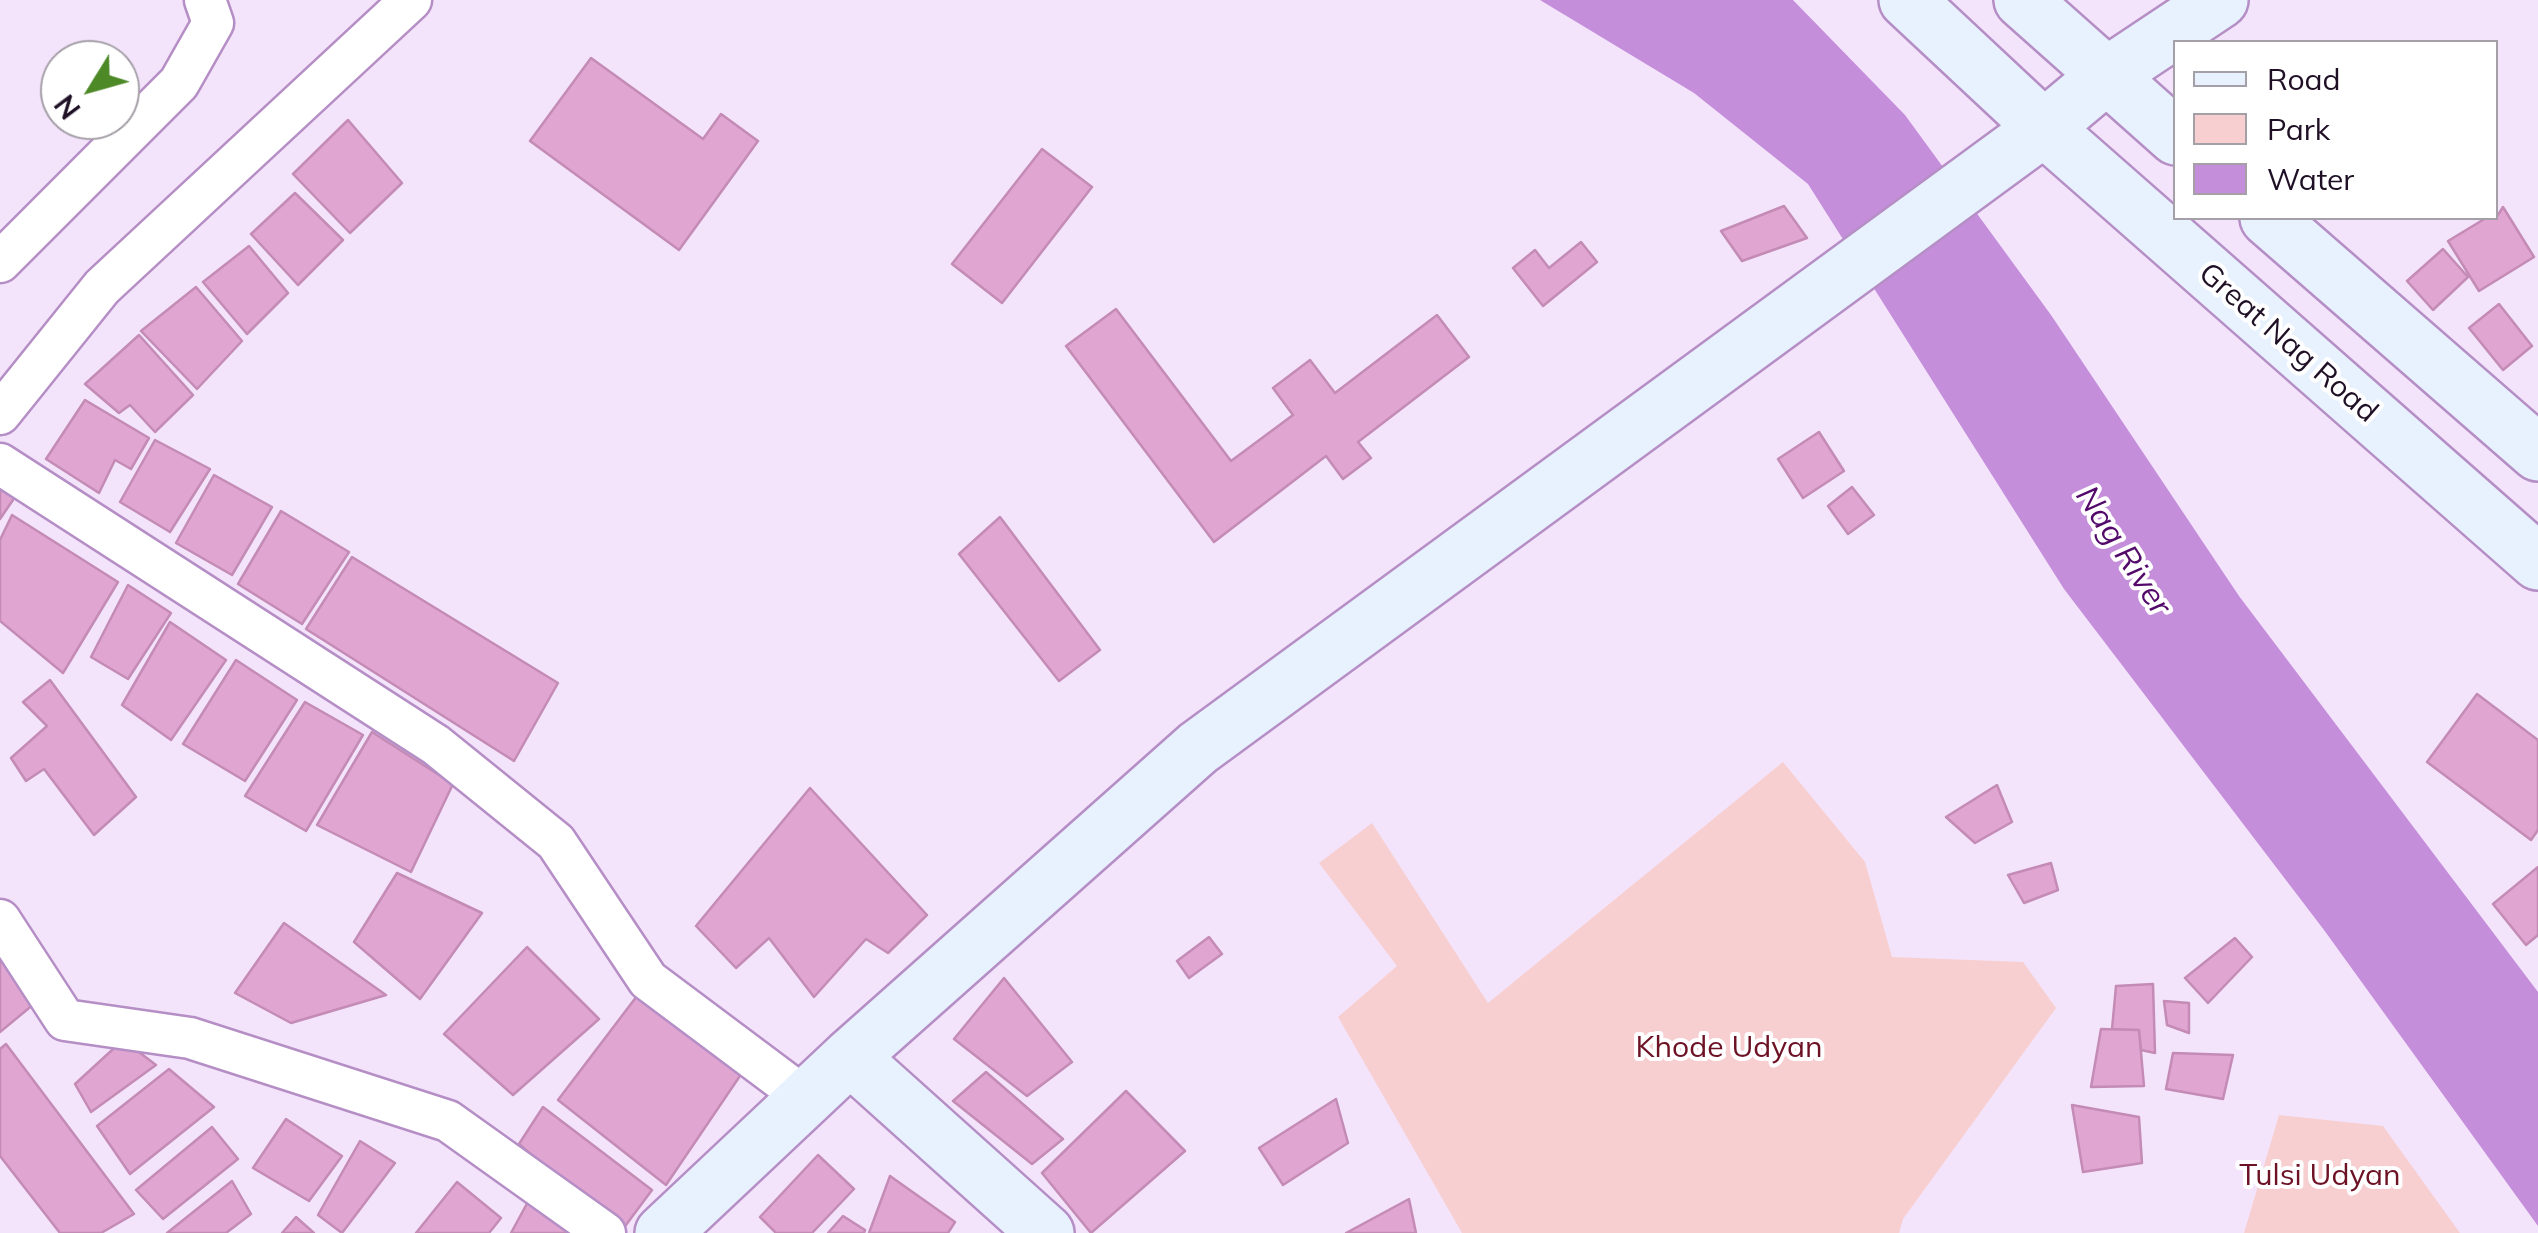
<!DOCTYPE html>
<style>
body{margin:0}
#map{position:relative;width:2538px;height:1233px;overflow:hidden;background:#f4e4fb;font-family:Mulish,sans-serif}
canvas{display:block}
.legend{position:absolute;left:2173px;top:40px;width:325px;height:180px;box-sizing:border-box;background:#fff;border:2px solid #a59fa8;margin:0;padding:12px 18px;list-style:none;font-size:30px;color:#1f1025}
.legend li{display:flex;align-items:center;gap:20px;height:50px}
.legend b{width:50px;border:2px solid #a59fa8}
.north{position:absolute;left:40px;top:40px;width:100px;height:100px;box-sizing:border-box;background:#fff;border:2px solid #a59fa8;border-radius:50%;rotate:233deg;font-size:28px;font-weight:700;line-height:40px;text-align:center;color:#1f1025}
.north::after{content:'';display:block;margin:auto;width:35px;height:45px;background:#4d8927;clip-path:polygon(50% 0,100% 100%,50% 72%,0 100%)}
</style>
<div id="map">
<canvas width="2538" height="1233"></canvas>
<ul class="legend">
<li><b style="height:12px;background:#e8f2fe"></b>Road</li>
<li><b style="height:28px;background:#f7cfd0"></b>Park</li>
<li><b style="height:28px;background:#c48edb"></b>Water</li>
</ul>
<div class="north">N</div>
</div>
<script>
const c = document.querySelector('canvas').getContext('2d');
c.lineJoin = 'round';
function fill(path, color) { c.fillStyle = color; c.fill(path, 'evenodd'); }
function stroke(path, color, width, dash) { c.strokeStyle = color; c.lineWidth = width; c.lineCap = dash ? 'butt' : 'round'; c.setLineDash(dash || []); c.stroke(path); }
function write(font, color, halo, rows, align = 'center') {
  c.font = font + ' Mulish,sans-serif'; c.lineWidth = 8; c.setLineDash([]); c.textBaseline = 'middle'; c.strokeStyle = halo; c.fillStyle = color; for (const [text, x, y, turn = 0] of rows) {
    c.save(); c.translate(x, y); c.rotate((+turn || 0) * Math.PI / 180); c.textAlign = isNaN(turn) ? turn : align; if (halo) c.strokeText(text, 0, 0); c.fillText(text, 0, 0); c.restore();
  }
}
const green = new Path2D(`
 M1783 762 1865 862 1892 957 2023 962 2056 1008 1903 1219 1899 1233H1462L1338 1017 1397 966 1319 863 1372 823 1488 1003Z
 M2279 1115 2383 1126 2460 1233H2244Z`);
const water = new Path2D(`
 M1540 0H1793L1905 115 2051 315 2239 596 2538 992V1226L2324 930 2064 589 1808 184 1694 93Z`);
const building = new Path2D(`
 M591 58 703 139 721 114 758 141 679 250 530 141Z
 M348 120 402 183 350 233 293 174Z
 M1042 149 1092 187 1002 303 952 264Z
 M295 193 343 240 298 285 251 234Z
 M1784 206 1807 238 1742 261 1721 231Z
 M2503 207 2534 257 2479 291 2448 241 2486 218H2496Z
 M1581 242 1597 262 1543 306 1513 268 1535 250 1549 268Z
 M249 246 288 293 247 334 203 282Z
 M2443 249 2468 277 2433 310 2407 281Z
 M196 287 242 341 197 389 141 331Z
 M2499 304 2532 346 2503 370 2469 328Z
 M1116 309 1231 461 1293 415 1273 388 1310 360 1335 393 1437 315 1469 357 1358 442 1371 458 1343 479 1326 456 1214 542 1066 346Z
 M139 335 193 395 155 432 130 405 119 413 85 384Z
 M85 400 149 438 131 469 115 460 99 493 46 459Z
 M1819 432 1844 471 1803 498 1778 459Z
 M155 440 210 469 170 532 120 502Z
 M214 475 272 507 232 575 176 543Z
 M0 485 15 497 0 519Z
 M1852 487 1874 515 1848 534 1828 506Z
 M281 511 349 552 302 624 238 584Z
 M12 515 118 582 63 673 0 621V540Z
 M1000 517 1100 650 1059 681 959 554Z
 M352 557 558 683 514 761 306 629Z
 M128 585 171 613 128 679 91 657Z
 M170 622 226 660 171 740 122 705Z
 M236 660 297 700 245 781 183 744Z
 M50 680 136 797 94 835 44 769 26 781 11 758 47 726 23 702Z
 M2477 694 2538 740V830L2531 840 2427 762Z
 M305 702 363 735 306 831 245 796Z
 M372 732 453 784 411 872 317 825Z
 M1997 785 2012 822 1975 843 1946 817Z
 M810 788 927 915 888 953 866 939 814 997 769 938 736 968 696 926Z
 M2051 863 2058 890 2024 903 2008 875Z
 M2538 867V935L2526 945 2493 904Z
 M397 873 482 913 420 999 354 942Z
 M284 923 386 995 291 1023 235 993Z
 M1209 937 1222 954 1189 978 1177 961Z
 M2235 938 2252 957 2208 1003 2185 978Z
 M527 947 599 1019 513 1095 444 1034Z
 M0 950 40 999 0 1032Z
 M1004 978 1072 1062 1027 1096 954 1039Z
 M2153 984 2155 1053 2141 1050 2139 1030 2112 1029 2116 986Z
 M640 992 744 1070 666 1185 558 1100Z
 M2164 1001 2189 1003V1033L2167 1025Z
 M2101 1029 2139 1030 2144 1086 2091 1087Z
 M123 1040 156 1065 91 1112 75 1084Z
 M6 1044 134 1214 101 1233H60L0 1156V1049Z
 M2173 1053 2233 1055 2223 1099 2166 1089Z
 M169 1069 214 1107 130 1174 97 1126Z
 M986 1072 1063 1139 1032 1164 953 1101Z
 M1126 1091 1185 1151 1091 1233 1042 1173Z
 M1336 1099 1348 1143 1283 1185 1259 1148Z
 M2072 1105 2139 1117 2142 1163 2083 1172Z
 M543 1107 652 1190 620 1233 519 1144Z
 M286 1119 342 1156 309 1201 253 1168Z
 M212 1127 238 1159 163 1219 136 1190Z
 M360 1141 395 1163 342 1233 318 1215Z
 M818 1155 854 1189 812 1233H776L760 1217Z
 M890 1176 955 1222 948 1233H869Z
 M232 1181 251 1214 226 1233H167Z
 M457 1182 501 1218 489 1233H416Z
 M530 1198 572 1233H511Z
 M1409 1199 1416 1233H1346Z
 M843 1216 865 1230 864 1233H828Z
 M296 1217 314 1233H282Z`);
const street = new Path2D(`
 M0 262 179 83 213 23 205 0
 M0 414 102 287 411 0
 M0 464 436 745 556 842 648 980 807 1099
 M0 920 65 1020 190 1038 448 1121 605 1233`);
const secondary = new Path2D(`
 M1907 0 2044 128 2538 562
 M2022 0 2176 137
 M2268 218 2538 453
 M850 1057 1046 1233
 M663 1233 850 1057 1198 748 2044 128 2106 76 2220 0`);
const streetNames = [
 ["Great Nag Road",2288,343,41]
];
const parkNames = [
 ["Khode Udyan",1729,1048],
 ["Tulsi Udyan",2320,1176]
];
const waterNames = [
 ["Nag River",2123,551,57]
];
fill(green, '#f7cfd0');
fill(water, '#c48edb');
fill(building, '#e0a5d1');
stroke(building, '#c38bb6', 2.5);
stroke(street, '#b58ec5', 45);
stroke(secondary, '#b58ec5', 60);
stroke(street, '#fff', 40);
stroke(secondary, '#e8f2fe', 55);
write('30px', '#1f1025', '#fff', streetNames);
write('30px', '#6c1224', '#fff', parkNames);
write('italic 32px', '#52096a', '#fff', waterNames);
</script>
